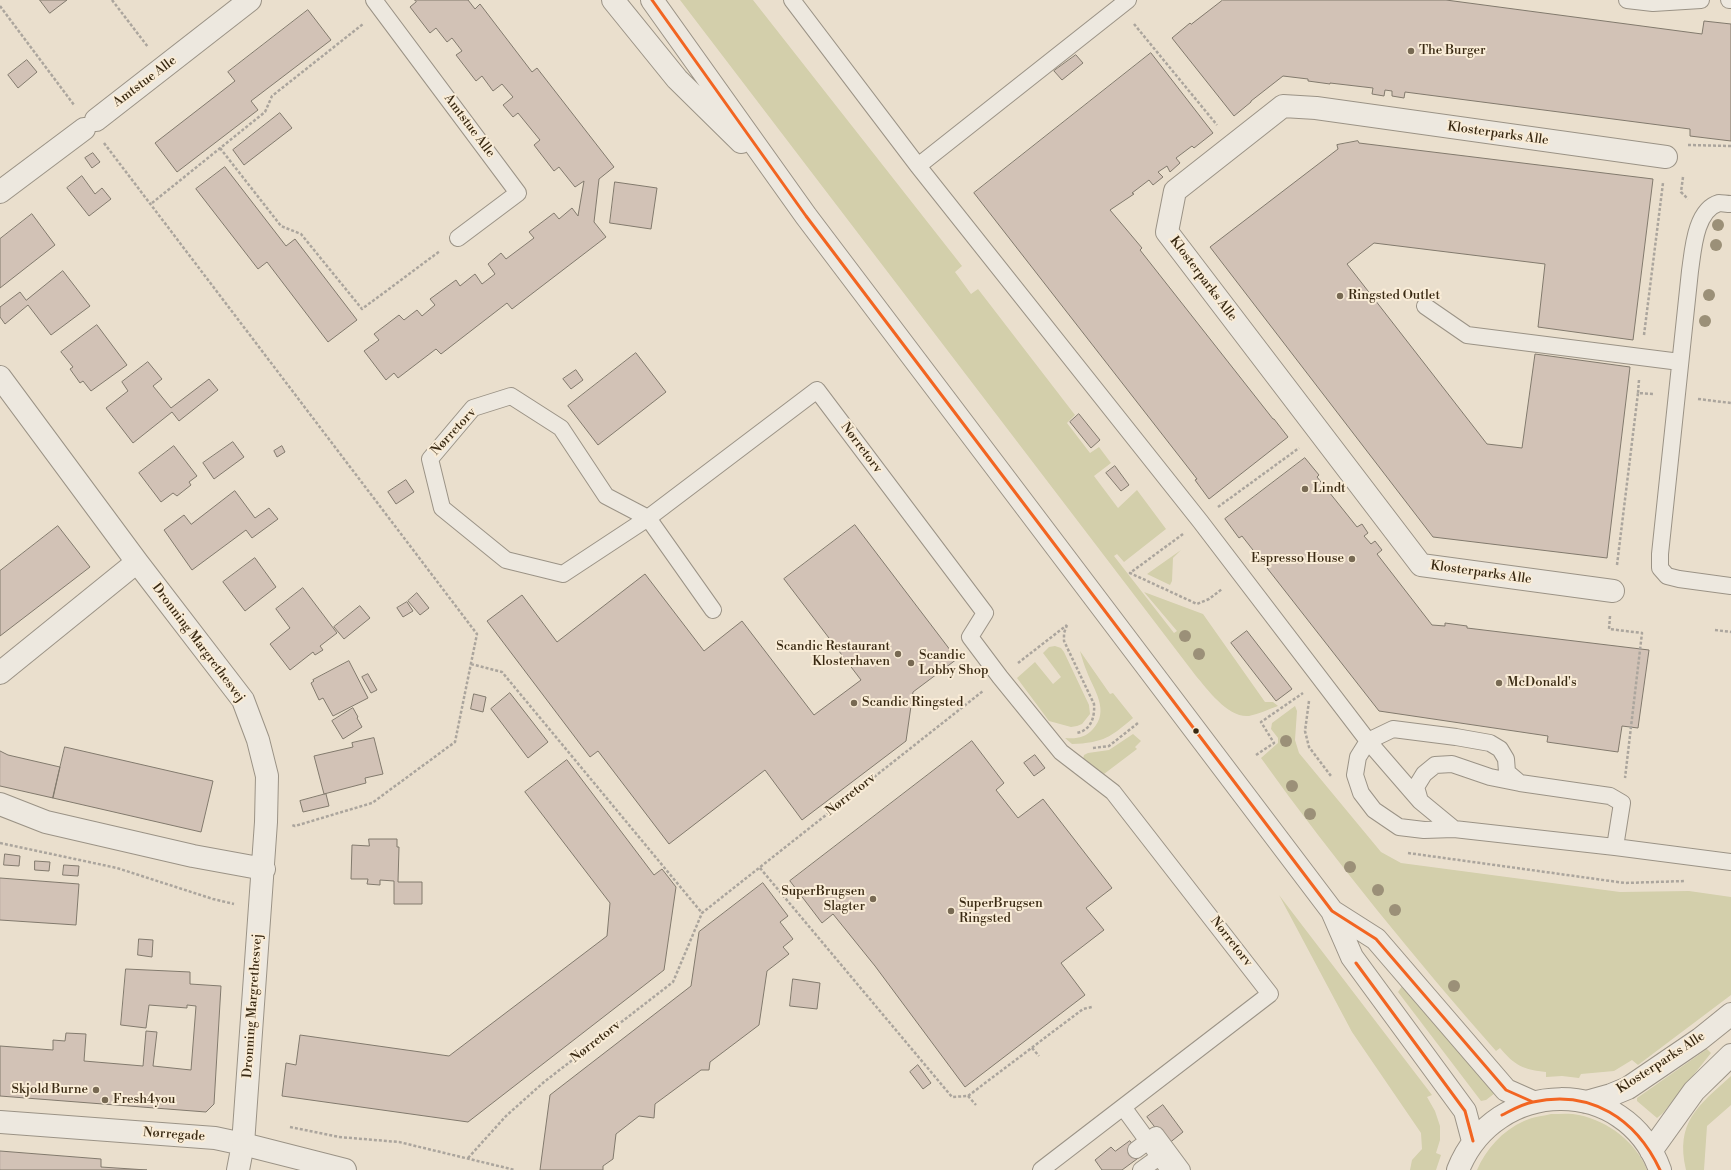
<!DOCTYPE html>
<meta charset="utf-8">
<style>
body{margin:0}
canvas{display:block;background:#eadfcd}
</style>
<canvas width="1731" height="1170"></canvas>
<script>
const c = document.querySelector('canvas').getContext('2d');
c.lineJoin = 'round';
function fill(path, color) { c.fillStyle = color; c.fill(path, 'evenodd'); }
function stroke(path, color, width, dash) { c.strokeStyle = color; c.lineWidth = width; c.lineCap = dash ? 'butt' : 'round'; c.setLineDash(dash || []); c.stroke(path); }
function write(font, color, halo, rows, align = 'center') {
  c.font = font + ' "Libre Bodoni",serif'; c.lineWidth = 4; c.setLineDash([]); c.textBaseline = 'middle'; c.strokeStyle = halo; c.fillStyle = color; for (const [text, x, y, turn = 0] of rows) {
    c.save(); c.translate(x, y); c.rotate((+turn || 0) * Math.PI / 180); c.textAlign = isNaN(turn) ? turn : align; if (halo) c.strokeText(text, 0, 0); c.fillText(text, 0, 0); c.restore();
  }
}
const green = new Path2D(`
 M680 0H753L962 266 955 272 971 294 978 289 1075 415 1067 423 1090 453 1099 447 1111 463 1094 476 1118 508 1137 490 1166 529 1124 562 1117 554 1114 556 1174 633 1177 631 1144 592 1203 614 1265 702H1273L1278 706C1269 709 1259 714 1249 716 1228 718 1208 690 1196 676Z
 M1181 550 1173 558 1172 581 1170 585 1147 574Z
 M1055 646 1061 648 1064 652 1089 705 1090 714 1082 724 1077 726 1071 727 1049 721 1017 678 1035 662 1053 684 1061 677 1043 653 1049 647Z
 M1080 651 1110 694 1113 693 1133 718C1111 737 1103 743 1072 744L1065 738C1076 739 1085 738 1093 729 1110 711 1094 690 1087 672 1084 665 1082 658 1080 651Z
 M1295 706 1297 711 1295 740 1299 753 1381 852 1401 863 1620 892 1689 891 1731 897V995L1638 1065 1632 1060 1614 1071 1581 1074 1579 1078 1562 1076 1546 1077V1072C1524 1070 1514 1065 1500 1048L1496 1051C1455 1005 1416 958 1377 910 1337 860 1298 810 1261 758L1278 743V738L1271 729 1272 723Z
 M1133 734 1141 741 1135 747 1137 749 1104 774 1083 759 1084 755 1088 753 1109 750Z
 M1279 895 1432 1095 1427 1097 1435 1111 1440 1126V1140L1436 1153 1441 1155 1436 1170H1410L1412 1160 1422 1149 1421 1133 1352 1032Z
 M1403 985 1495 1093 1486 1100 1481 1101 1398 992Z
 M1707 1049 1711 1053 1663 1113 1657 1118 1637 1101V1098Z
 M1731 1076V1105L1707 1126 1704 1170H1686C1675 1122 1698 1106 1731 1076Z
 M1551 1114C1560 1114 1571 1113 1579 1115 1608 1121 1636 1142 1647 1170H1477C1486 1149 1502 1131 1524 1121 1532 1117 1543 1116 1551 1114Z`);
const building = new Path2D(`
 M40 0H67L50 13Z
 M415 0H468L475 9 480 4 532 72 537 68 614 167 599 179 594 222 606 237 512 309 507 303 441 354 436 349 398 378 394 373 386 380 364 351 379 340 374 334 399 315 404 320 417 310 422 316 435 305 430 299 456 280 460 286 475 274 482 284 495 274 488 264 501 253 506 259 534 238 529 232 554 213 559 219 572 208 578 216 584 181 575 187 559 167 554 171 534 145 540 140 518 113 513 117 503 105 513 97 502 84 493 91 482 76 476 81 456 55 462 51 452 38 447 42 436 28 430 33 410 7 416 2Z
 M1223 0H1446L1702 34 1704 21 1731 24V141L1690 136V129L1405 92 1404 98 1392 96V91L1385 90 1384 96 1372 94 1373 88 1330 83V84L1308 81V79L1283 76 1251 101V102L1234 116 1172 38 1190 23 1191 24Z
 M308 10 331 40 251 101 258 110 177 172 155 143 235 81 228 72Z
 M1151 53 1213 133 1194 148 1192 146 1176 158 1180 163 1170 172 1167 166 1158 172 1163 177 1153 185 1149 180 1132 193 1134 194 1110 210 1142 248 1140 250 1273 419H1274L1288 437 1209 499 1195 480 1197 479 974 193Z
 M1076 55 1083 63 1062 80 1054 71Z
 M27 60 37 72 18 88 8 75Z
 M280 113 292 128 244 165 233 150Z
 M1358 141 1359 143 1653 179 1633 340 1538 327 1545 264 1374 243 1347 264 1487 444 1522 448 1535 354 1630 367 1607 558 1433 537 1210 247 1338 149 1337 145Z
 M93 153 100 162 92 168 85 158Z
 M225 167 286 246 295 239 357 320 328 342 267 262 258 269 196 189Z
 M82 176 95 194 102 188 111 199 89 216 67 188Z
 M615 182 657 188 651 229 610 223Z
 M32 214 55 245 0 288V239Z
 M63 271 90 306 51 335 28 305 5 324 0 317V307L20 292 26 300Z
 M97 325 127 365 91 391 83 381 80 383 70 369 73 367 61 352Z
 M636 353 666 392 598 445 568 406Z
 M148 362 162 379 153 386 171 408 209 379 218 390 179 421 172 412 133 443 106 408 128 391 122 382Z
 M576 370 583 380 571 389 563 379Z
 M1079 414 1100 440 1091 448 1070 422Z
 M233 442 244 457 214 479 203 463Z
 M174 446 197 476 189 482 191 485 177 496 173 493 161 502 139 473Z
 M282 446 285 452 277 457 274 451Z
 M1305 458 1319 475 1317 477 1357 527 1362 524 1368 533 1364 536 1371 544 1375 541 1382 550 1377 554 1432 625 1445 626V623L1467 626V628L1649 650 1638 728 1622 726 1618 752 1547 742 1548 736 1379 711 1242 536 1239 538 1225 519Z
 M1115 466 1129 485 1121 491 1106 473Z
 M406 480 414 492 396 504 388 492Z
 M235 491 255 518 269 508 278 519 252 538 246 530 192 570 164 530 184 515 191 524Z
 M855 525 957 659 913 692 906 741 802 820 765 770 669 844 598 751 590 757 487 621 522 595 557 642 645 574 704 651 742 621 814 715 861 680 784 579Z
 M58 526 90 567 0 636V571Z
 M255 558 276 587 245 611 223 582Z
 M303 588 337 633 320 646 323 650 315 655 313 652 290 670 270 644 290 628 276 609Z
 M417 593 429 608 420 615 408 601Z
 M407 602 413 611 403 617 397 608Z
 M360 606 370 618 344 639 334 627Z
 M1247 631 1292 689 1276 701 1231 643Z
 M349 661 368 698 333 716 323 698 319 700 311 683 314 681 313 680Z
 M368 674 377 690 371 693 362 677Z
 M510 693 548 742 528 758 491 709Z
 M474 694 486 697 483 712 471 709Z
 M353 708 358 717 357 718 362 727 343 739 332 721Z
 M374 738 383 774 365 778 366 783 324 794 314 756 353 747 352 743Z
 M972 741 1004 783 996 790 1018 818 1043 799 1112 888 1086 908 1104 930 1061 963 1085 995 965 1087 875 966 833 914 822 923 790 881Z
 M65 747 213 781 201 832 53 798Z
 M0 751 8 755 60 767 53 798 0 786Z
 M1035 755 1045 768 1034 776 1024 763Z
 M567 760 654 875 662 869 676 887 664 970 468 1122 282 1096 286 1063 296 1065 300 1035 449 1056 607 936 610 903 525 792Z
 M326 794 329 806 303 812 300 801Z
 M369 839H397V847H399L398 882H422V904H394V881L380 880V885L367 884 368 879H351L352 845 369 846Z
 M5 854 20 856 19 866 4 865Z
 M35 861 50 862 49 871 35 870Z
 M64 865 79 866 78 876 63 875Z
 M0 878 79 884 76 925 0 920Z
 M763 883 788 916 780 922 793 939 783 947 789 954 767 971 759 1025 710 1062 709 1070H701L655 1104 654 1118 639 1116 616 1134 613 1159 603 1166V1170H540L550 1095 691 986 699 932Z
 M139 939 153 940 152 957 138 955Z
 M126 969 190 972V984L221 986 214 1104 206 1112 0 1096V1046L53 1050V1040L65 1041 66 1033 86 1034 84 1061 143 1066 146 1031 157 1032 153 1066 191 1070 196 1006 187 1005V1008L149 1005 146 1028 121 1025Z
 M793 979 820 983 817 1009 790 1006Z
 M918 1065 931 1083 923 1089 910 1072Z
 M1163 1105 1183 1132 1168 1144 1147 1117Z
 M1130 1141 1141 1156 1122 1170H1102L1095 1160 1111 1147 1115 1151Z
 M0 1151 101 1159V1167L147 1170H0Z`);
const path = new Path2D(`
 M112 0 148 47
 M0 6 74 105
 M1134 24 1217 125
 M104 143 477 634 455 742 372 803 295 826 292 825
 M1688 145 1731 146
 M220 148 281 226 301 234 362 309 440 251
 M1683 177 1681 192 1688 199
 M152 203 265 112 272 96 363 24
 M1644 335 1663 183
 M1639 380 1638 393 1653 394
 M1698 399 1731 403
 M1218 507 1299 448
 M1183 534 1130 573 1197 604 1209 599 1222 589
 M1617 565 1638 393
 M1610 616 1609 629 1642 633 1625 778
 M1067 625 1064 633V641L1094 704C1095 717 1091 731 1076 733
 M1715 630 1731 632
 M1018 663 1067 625
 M471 664 502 672 702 913
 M1309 701 1305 731 1309 747 1331 776
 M1093 748 1109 746 1138 723
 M1256 755 1274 743 1261 722 1303 693
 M0 843 117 868 213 899 234 904
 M1408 853 1625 883 1685 881
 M760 868 952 1097 968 1096 1083 1009 1092 1007
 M1032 1048 1039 1056
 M968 1096 976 1105
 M290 1127 339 1137 399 1142 515 1170
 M468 1158 506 1116 544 1082 673 982 702 913 983 691`);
const service = new Path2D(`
 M374 0 518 193 458 238
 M792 0 918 166 1200 521 1368 741 1420 801 1454 829 1615 847 1731 862
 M1627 0 1653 3 1701 0
 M1729 0H1731
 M918 166 1128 0
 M1731 204C1727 204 1722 203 1719 203 1695 210 1693 251 1690 271L1660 554V568L1667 576 1679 579 1731 586
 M1425 306 1467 335 1680 362
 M713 610 648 518 606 496 561 428 511 396 473 408 430 459 442 508 506 560 563 574 648 518 817 390 985 613 970 637 1000 677 1061 752 1113 792 1270 994 1041 1170
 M1420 801 1416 787 1424 774 1435 765 1452 764 1490 777 1520 783
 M1454 829 1424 830 1399 827 1374 810 1361 793 1355 775 1358 757 1368 741 1393 729 1456 737 1490 743 1500 749 1506 759 1507 772 1520 783 1610 796 1622 803 1615 847
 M1123 1107 1169 1170
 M1136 1150 1156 1135 1182 1170
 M1141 1170 1159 1157`);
const pedestrian = new Path2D(`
 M1613 591 1421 565 1167 232 1175 191 1283 106 1316 108 1666 157`);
const minor = new Path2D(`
 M96 120 250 0
 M0 192 84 129
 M0 377 137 562 243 700 258 740 267 776 266 822 243 1144 238 1170
 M0 673 137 562
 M0 804 46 822 193 856 264 869
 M0 1122 215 1138 243 1144`);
const tertiary = new Path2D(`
 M613 0 677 79 741 142
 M652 0 806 216 1332 911 1352 957 1465 1111 1473 1141
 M1332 911 1376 939 1506 1090 1533 1102
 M1586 1102 1611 1095 1628 1088 1700 1039 1731 1014
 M243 1144 345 1170
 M1651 1151 1694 1091 1731 1055
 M1458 1170C1495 1077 1626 1074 1660 1170`);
const bus1 = new Path2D(`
 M652 0 806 216 1332 911 1376 939 1506 1090 1533 1102
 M1356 963 1465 1111 1473 1141
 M1502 1115C1512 1110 1522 1104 1533 1102 1591 1089 1636 1119 1660 1170`);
const trees = [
 [1718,225],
 [1716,245],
 [1709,295],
 [1705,321],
 [1185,636],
 [1199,654],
 [1286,741],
 [1292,786],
 [1310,814],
 [1350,867],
 [1378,890],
 [1395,910],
 [1454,986]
];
const markers = [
 [1411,51,4,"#776953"],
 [1340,296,4,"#776953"],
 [1305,489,4,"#776953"],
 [1352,559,4,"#776953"],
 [898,654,4,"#776953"],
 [911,663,4,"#776953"],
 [1499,683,4,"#776953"],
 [854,703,4,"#776953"],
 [1196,731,3.5,"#392912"],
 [873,899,4,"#776953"],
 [951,911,4,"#776953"],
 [96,1090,4,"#776953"],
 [105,1100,4,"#776953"]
];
const poiNames = [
 ["The Burger",1419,51],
 ["Ringsted Outlet",1348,296],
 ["Lindt",1313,489],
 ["Espresso House",1344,559,"right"],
 ["Scandic Restaurant",890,647,"right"],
 ["Klosterhaven",890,662,"right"],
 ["Scandic",919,656],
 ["Lobby Shop",919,671],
 ["McDonald's",1507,683],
 ["Scandic Ringsted",862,703],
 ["SuperBrugsen",865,892,"right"],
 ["Slagter",865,907,"right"],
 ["SuperBrugsen",959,904],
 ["Ringsted",959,919],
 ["Skjold Burne",88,1090,"right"],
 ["Fresh4you",113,1100]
];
const streetNames = [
 ["Amtstue Alle",145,82,-37],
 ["Amtstue Alle",469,126,53],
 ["Klosterparks Alle",1498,134,8],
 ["Klosterparks Alle",1203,279,53],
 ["Nørretorv",454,432,-47],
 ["Nørretorv",861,448,53],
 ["Klosterparks Alle",1481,573,8],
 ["Dronning Margrethesvej",198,643,53],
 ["Nørretorv",851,795,-38],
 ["Nørretorv",1231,942,52],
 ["Dronning Margrethesvej",253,1006,-86],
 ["Nørretorv",596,1042,-38],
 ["Klosterparks Alle",1661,1063,-33],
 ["Nørregade",174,1135,4]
];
fill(green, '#d3cfab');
fill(building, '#d2c2b6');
stroke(building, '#827a6d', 1);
stroke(service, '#9b9386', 18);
stroke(pedestrian, '#9b9386', 24);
stroke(minor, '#9b9386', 24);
stroke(tertiary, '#9b9386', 24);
stroke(path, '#aba59d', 2.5, [3, 2]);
stroke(service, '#ede8df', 16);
stroke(pedestrian, '#ede8df', 22);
stroke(minor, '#ede8df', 22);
stroke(tertiary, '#ede8df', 22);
stroke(bus1, '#f26522', 3);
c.fillStyle = '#9b9078';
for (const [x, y] of trees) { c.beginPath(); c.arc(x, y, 6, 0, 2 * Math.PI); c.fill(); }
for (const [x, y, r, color] of markers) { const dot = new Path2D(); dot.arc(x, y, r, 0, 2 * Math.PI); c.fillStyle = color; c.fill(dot); stroke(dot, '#f9ecd7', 1.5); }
write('13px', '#392912', '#f9ecd7', poiNames, 'left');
write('13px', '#392912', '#f9ecd7', streetNames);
</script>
